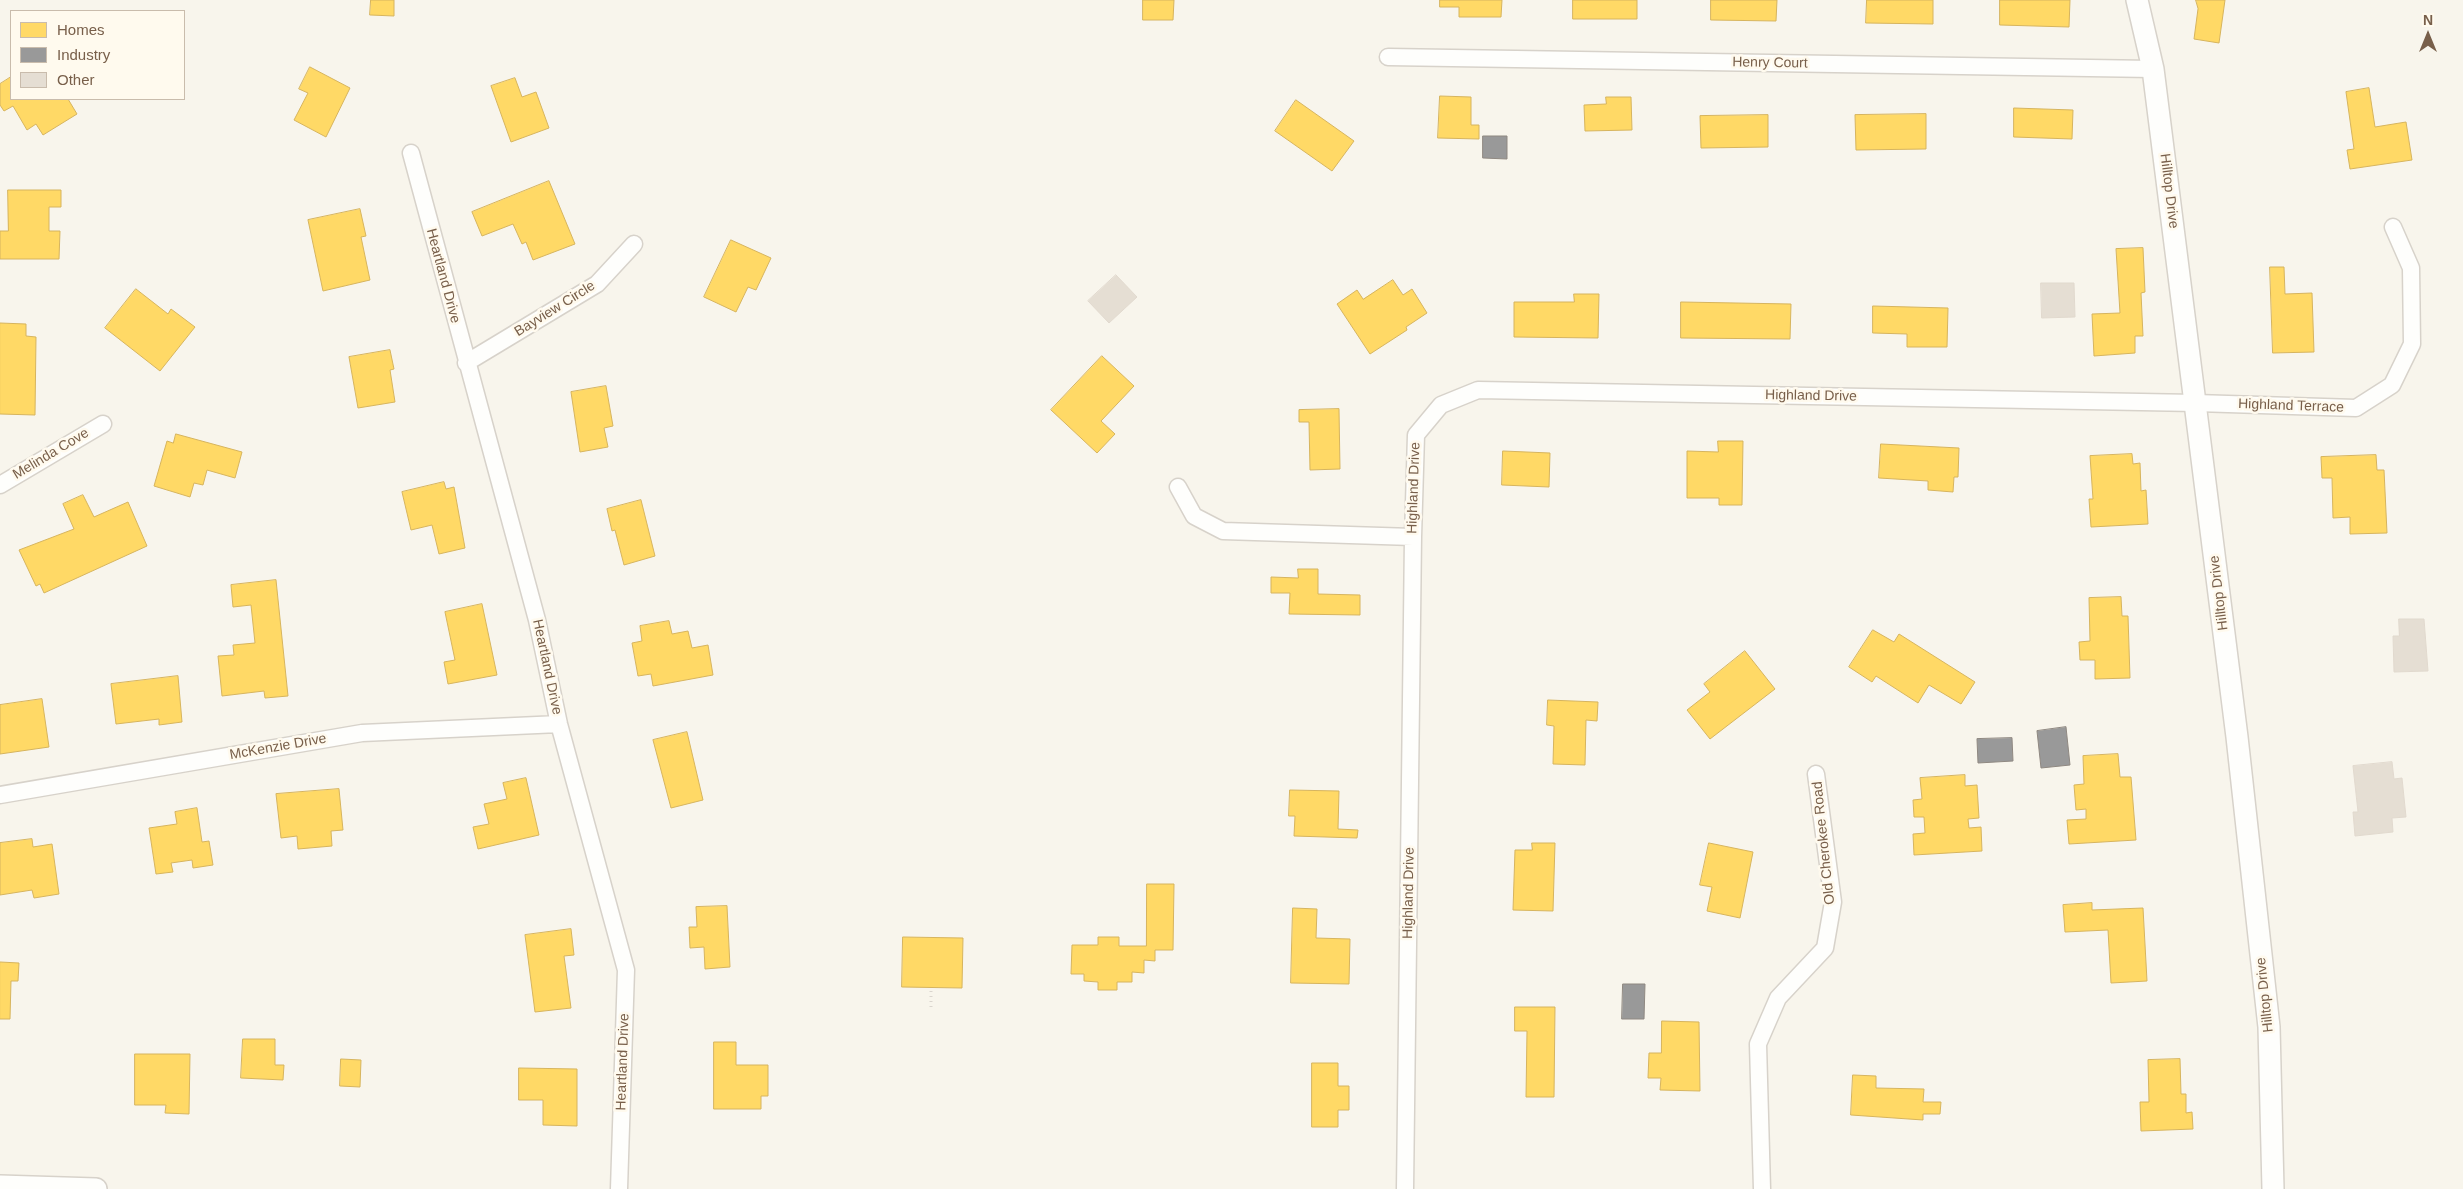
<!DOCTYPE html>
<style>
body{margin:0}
#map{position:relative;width:2463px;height:1189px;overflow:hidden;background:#f8f5ec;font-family:Arial,sans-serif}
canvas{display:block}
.legend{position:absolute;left:10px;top:10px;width:175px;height:90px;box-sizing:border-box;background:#fffaee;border:1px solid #c9bcac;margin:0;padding:6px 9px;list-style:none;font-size:15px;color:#785f4a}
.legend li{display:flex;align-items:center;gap:10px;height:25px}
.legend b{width:25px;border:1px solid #c9bcac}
.north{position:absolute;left:2403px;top:10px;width:50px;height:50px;-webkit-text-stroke:4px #fffaee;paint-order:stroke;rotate:0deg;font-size:14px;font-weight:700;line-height:20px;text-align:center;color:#785f4a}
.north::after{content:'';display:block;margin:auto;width:18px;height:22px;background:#785f4a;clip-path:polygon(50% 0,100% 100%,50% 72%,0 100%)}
</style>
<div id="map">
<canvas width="2463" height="1189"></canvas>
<ul class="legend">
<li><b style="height:14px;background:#ffd966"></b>Homes</li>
<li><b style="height:14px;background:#999"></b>Industry</li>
<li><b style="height:14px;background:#e5ded3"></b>Other</li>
</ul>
<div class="north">N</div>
</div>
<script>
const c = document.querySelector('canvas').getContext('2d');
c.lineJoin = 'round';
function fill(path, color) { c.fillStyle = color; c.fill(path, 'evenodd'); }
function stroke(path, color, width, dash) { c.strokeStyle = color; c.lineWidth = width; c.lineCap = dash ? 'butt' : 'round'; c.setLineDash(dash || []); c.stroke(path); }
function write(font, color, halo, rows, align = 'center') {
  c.font = font + ' Arial,sans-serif'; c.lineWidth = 5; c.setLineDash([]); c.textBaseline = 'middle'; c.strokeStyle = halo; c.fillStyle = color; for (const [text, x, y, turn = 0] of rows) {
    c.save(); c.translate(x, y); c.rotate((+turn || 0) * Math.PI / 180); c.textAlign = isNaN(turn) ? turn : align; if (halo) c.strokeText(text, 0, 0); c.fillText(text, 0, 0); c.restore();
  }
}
const homes = new Path2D(`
 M371 0H394V16L370 15Z
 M1143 0H1174L1173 20H1143Z
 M1440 0H1502L1501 17H1459V7H1440Z
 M1573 0H1637V19H1573Z
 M1711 0H1777L1776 21 1711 20Z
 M1867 0H1933V24L1866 23Z
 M2000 0H2070L2069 27 2000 25Z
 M2196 0H2225L2219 43 2194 39 2198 9Z
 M310 67 350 88 326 137 294 120 308 93 299 89Z
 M11 77V99H68L77 114 43 135 36 124 27 130 13 106 4 111 0 105V84Z
 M515 78 522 97 536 92 549 128 511 142 491 86Z
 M2369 88 2375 127 2406 122 2412 160 2350 169 2347 150 2354 149 2346 92Z
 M1440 96 1471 97V125H1479V139L1438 138Z
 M1606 97H1631L1632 130 1585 131 1584 105 1606 104Z
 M1296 100 1354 141 1332 171 1275 131Z
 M2014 108 2073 110 2072 139 2014 137Z
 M1926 114V149L1856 150 1855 115Z
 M1768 115V147L1701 148 1700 116Z
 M549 181 575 244 533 260 526 242 522 244 513 224 482 236 472 212Z
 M8 190H61V207H49V231H60L59 259H0V231H8Z
 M360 209 366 236 361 237 370 280 323 291 308 220Z
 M731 240 771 258 756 290 748 287 736 312 704 297Z
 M2143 248 2145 292 2141 293 2143 336H2135V353L2094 356 2092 314 2120 313 2116 249Z
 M2270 267H2284L2285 294 2312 293 2314 352 2273 353Z
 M1393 280 1403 295 1412 289 1427 313 1406 327 1407 330 1370 354 1337 304 1357 290 1363 299Z
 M136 289 168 314 171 309 195 327 160 371 105 328Z
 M1574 294H1599L1598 338 1514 337V302H1574Z
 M1681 302 1791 304 1790 339 1681 338Z
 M1873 306 1948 308 1947 347H1907V334L1873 333Z
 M0 323 26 324V336L36 337 35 415 0 414Z
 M390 350 394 369 390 370 395 402 358 408 349 357Z
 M1102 356 1134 386 1101 421 1115 434 1097 453 1051 410Z
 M606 386 613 426 604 428 608 447 580 452 571 392Z
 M1339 409 1340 469 1310 470 1309 422H1299V410Z
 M176 434 242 452 235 478 207 470 203 485 194 483 190 497 154 486 167 441 173 443Z
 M1718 441H1743L1742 505H1719V498H1687V451L1718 452Z
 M1881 444 1959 448 1958 477H1954L1953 492 1928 490V481L1879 478Z
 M1503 451 1550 453 1549 487 1502 485Z
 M2132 454 2133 464 2140 463 2141 491 2146 490 2148 524 2091 527 2089 499H2093L2090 456Z
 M2376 455 2377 470H2384L2387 533 2350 534V517L2333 518 2332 478H2322L2321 457Z
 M444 482 446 489 454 487 465 548 439 554 432 525 411 530 402 492Z
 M83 495 94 517 128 502 147 546 44 593 40 584 36 586 19 550 74 529 63 504Z
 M641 500 655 556 624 565 615 530 612 531 607 509Z
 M1298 569H1318V594L1360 595V615L1289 614 1290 593H1271V577L1298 578Z
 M276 580 288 696 265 698 264 691 222 696 218 656 234 655 233 645 255 643 251 605 233 607 231 585Z
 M2121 597 2122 616H2128L2130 678 2095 679V660H2080L2079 642 2090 641 2089 598Z
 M482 604 497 675 448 684 444 662 455 660 445 612Z
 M669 621 672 634 688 631 692 648 708 645 713 675 653 686 651 674 638 676 632 643 642 641 640 626Z
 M1873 630 1894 642 1899 634 1975 682 1961 704 1929 685 1918 703 1876 676 1872 682 1849 667Z
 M1745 651 1775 689 1710 739 1687 710 1710 692 1704 684Z
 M178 676 182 722 159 725V719L116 724 111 684Z
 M42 699 49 747 0 754V705Z
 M1548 700 1598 702 1597 721 1586 720 1585 765 1553 764 1554 726 1547 725Z
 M687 732 703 800 671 808 653 740Z
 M2118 754 2120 777H2131L2136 840 2069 844 2067 820 2086 819V809L2076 810 2074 785 2084 784 2083 756Z
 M1965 775V786L1977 785 1979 818 1968 819 1969 828 1981 827 1982 851 1914 855 1913 834 1925 833 1924 817H1914L1913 800 1922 799 1920 778Z
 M526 778 539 835 478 849 473 827 489 824 484 804 507 799 503 783Z
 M339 789 343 830 331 831 332 846 298 849 297 836 281 838 276 794Z
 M1290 790 1339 791 1338 829 1358 830 1357 838 1294 836 1295 816H1289Z
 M197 808 202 842 209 841 213 865 193 868 192 860 171 863 173 872 156 874 149 828 177 824 175 812Z
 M32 839 33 847 52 844 59 894 34 898 32 890 0 895V843Z
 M1532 843H1555L1553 911 1513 910 1515 850H1532Z
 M1709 843 1753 852 1740 918 1707 911 1712 887 1700 885Z
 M1147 884H1174L1173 950H1155V961L1144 960V973L1132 972V982H1117V990H1098V982L1084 981V974H1071L1072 945H1098V937H1119V946H1146Z
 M2092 903V910L2143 908 2147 981 2111 983 2108 930 2065 932 2063 905Z
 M727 906 730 967 705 969 704 947 690 948 689 927H697L696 907Z
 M1293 908 1317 909 1316 938 1350 939 1349 984 1291 983Z
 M571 929 574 955 564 956 571 1008 535 1012 525 935Z
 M903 937 963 938 962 988 902 987Z
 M0 962 19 963 18 981H11L10 1019H0Z
 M1515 1007H1555L1554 1097H1526L1527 1031H1515Z
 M1662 1021 1699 1022 1700 1091 1660 1090 1661 1078H1648L1649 1053H1661Z
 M243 1039H275V1065H284L283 1080 241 1078Z
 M714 1042H736V1065H768V1096H761V1109H714Z
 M135 1054H190L189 1114 165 1113 166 1105H135Z
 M341 1059 361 1060 360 1087 340 1086Z
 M2180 1059 2181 1094H2186V1113L2192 1112 2193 1129 2141 1131 2140 1102H2149L2148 1060Z
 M1312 1063H1338V1086H1349V1110H1338V1127H1312Z
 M519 1068 577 1069V1126L543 1125V1100H519Z
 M1853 1075 1876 1076V1088L1924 1089 1923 1102H1941L1940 1114H1923V1120L1851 1115Z`);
const industry = new Path2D(`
 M1483 136H1507V159L1483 158Z
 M2066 727 2070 765 2041 768 2037 731Z
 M2012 738 2013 761 1978 763 1977 739Z
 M1623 984H1645L1644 1019H1622Z`);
const building = new Path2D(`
 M1116 275 1137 297 1109 323 1088 301Z
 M2041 283H2074L2075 317 2042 318Z
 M2399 619H2424L2428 671 2394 672 2393 636H2399Z
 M2392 762 2394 779 2402 778 2406 817 2392 818 2393 832 2355 836 2353 812H2358L2353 766Z`);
const path = new Path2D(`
 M931 1007V989`);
const minor = new Path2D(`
 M1388 57 2153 69
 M411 153 537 620 559 724 626 970 619 1189
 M466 363 597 284 634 244
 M0 485 103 424
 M1178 487 1194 516 1223 531 1413 537
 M0 795 362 733 559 724
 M1405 1189 1413 537 1416 435 1441 405 1478 390 2196 403 2356 408 2392 385 2412 344 2411 268 2393 227
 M1762 1189 1758 1044 1778 998 1825 948 1833 902 1816 774`);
const tertiary = new Path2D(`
 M2137 0 2153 69 2237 737 2269 1027 2273 1189
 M0 1186 96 1189`);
const streetNames = [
 ["Henry Court",1770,63,1],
 ["Hilltop Drive",2169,191,83],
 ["Heartland Drive",443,276,75],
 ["Bayview Circle",555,309,-32],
 ["Highland Drive",1811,396,1],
 ["Highland Terrace",2291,406,2],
 ["Melinda Cove",51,454,-31],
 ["Highland Drive",1414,488,-88],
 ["Hilltop Drive",2219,593,-97],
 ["Heartland Drive",547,667,78],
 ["McKenzie Drive",278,747,-10],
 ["Old Cherokee Road",1824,843,-96],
 ["Highland Drive",1409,893,-89],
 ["Hilltop Drive",2265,995,-96],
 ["Heartland Drive",623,1062,-88]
];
fill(homes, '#ffd966');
stroke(homes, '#d6b45e', 1);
fill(industry, '#999');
stroke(industry, '#8f8881', 1);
fill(building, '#e5ded3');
stroke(building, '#e1d9ce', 1);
stroke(minor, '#d7d2ca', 19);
stroke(tertiary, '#d7d2ca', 24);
stroke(path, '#dad5ce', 3, [1, 4]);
stroke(minor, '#fefefc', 16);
stroke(tertiary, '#fefefc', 21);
write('14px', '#785f4a', '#fffaee', streetNames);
</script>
